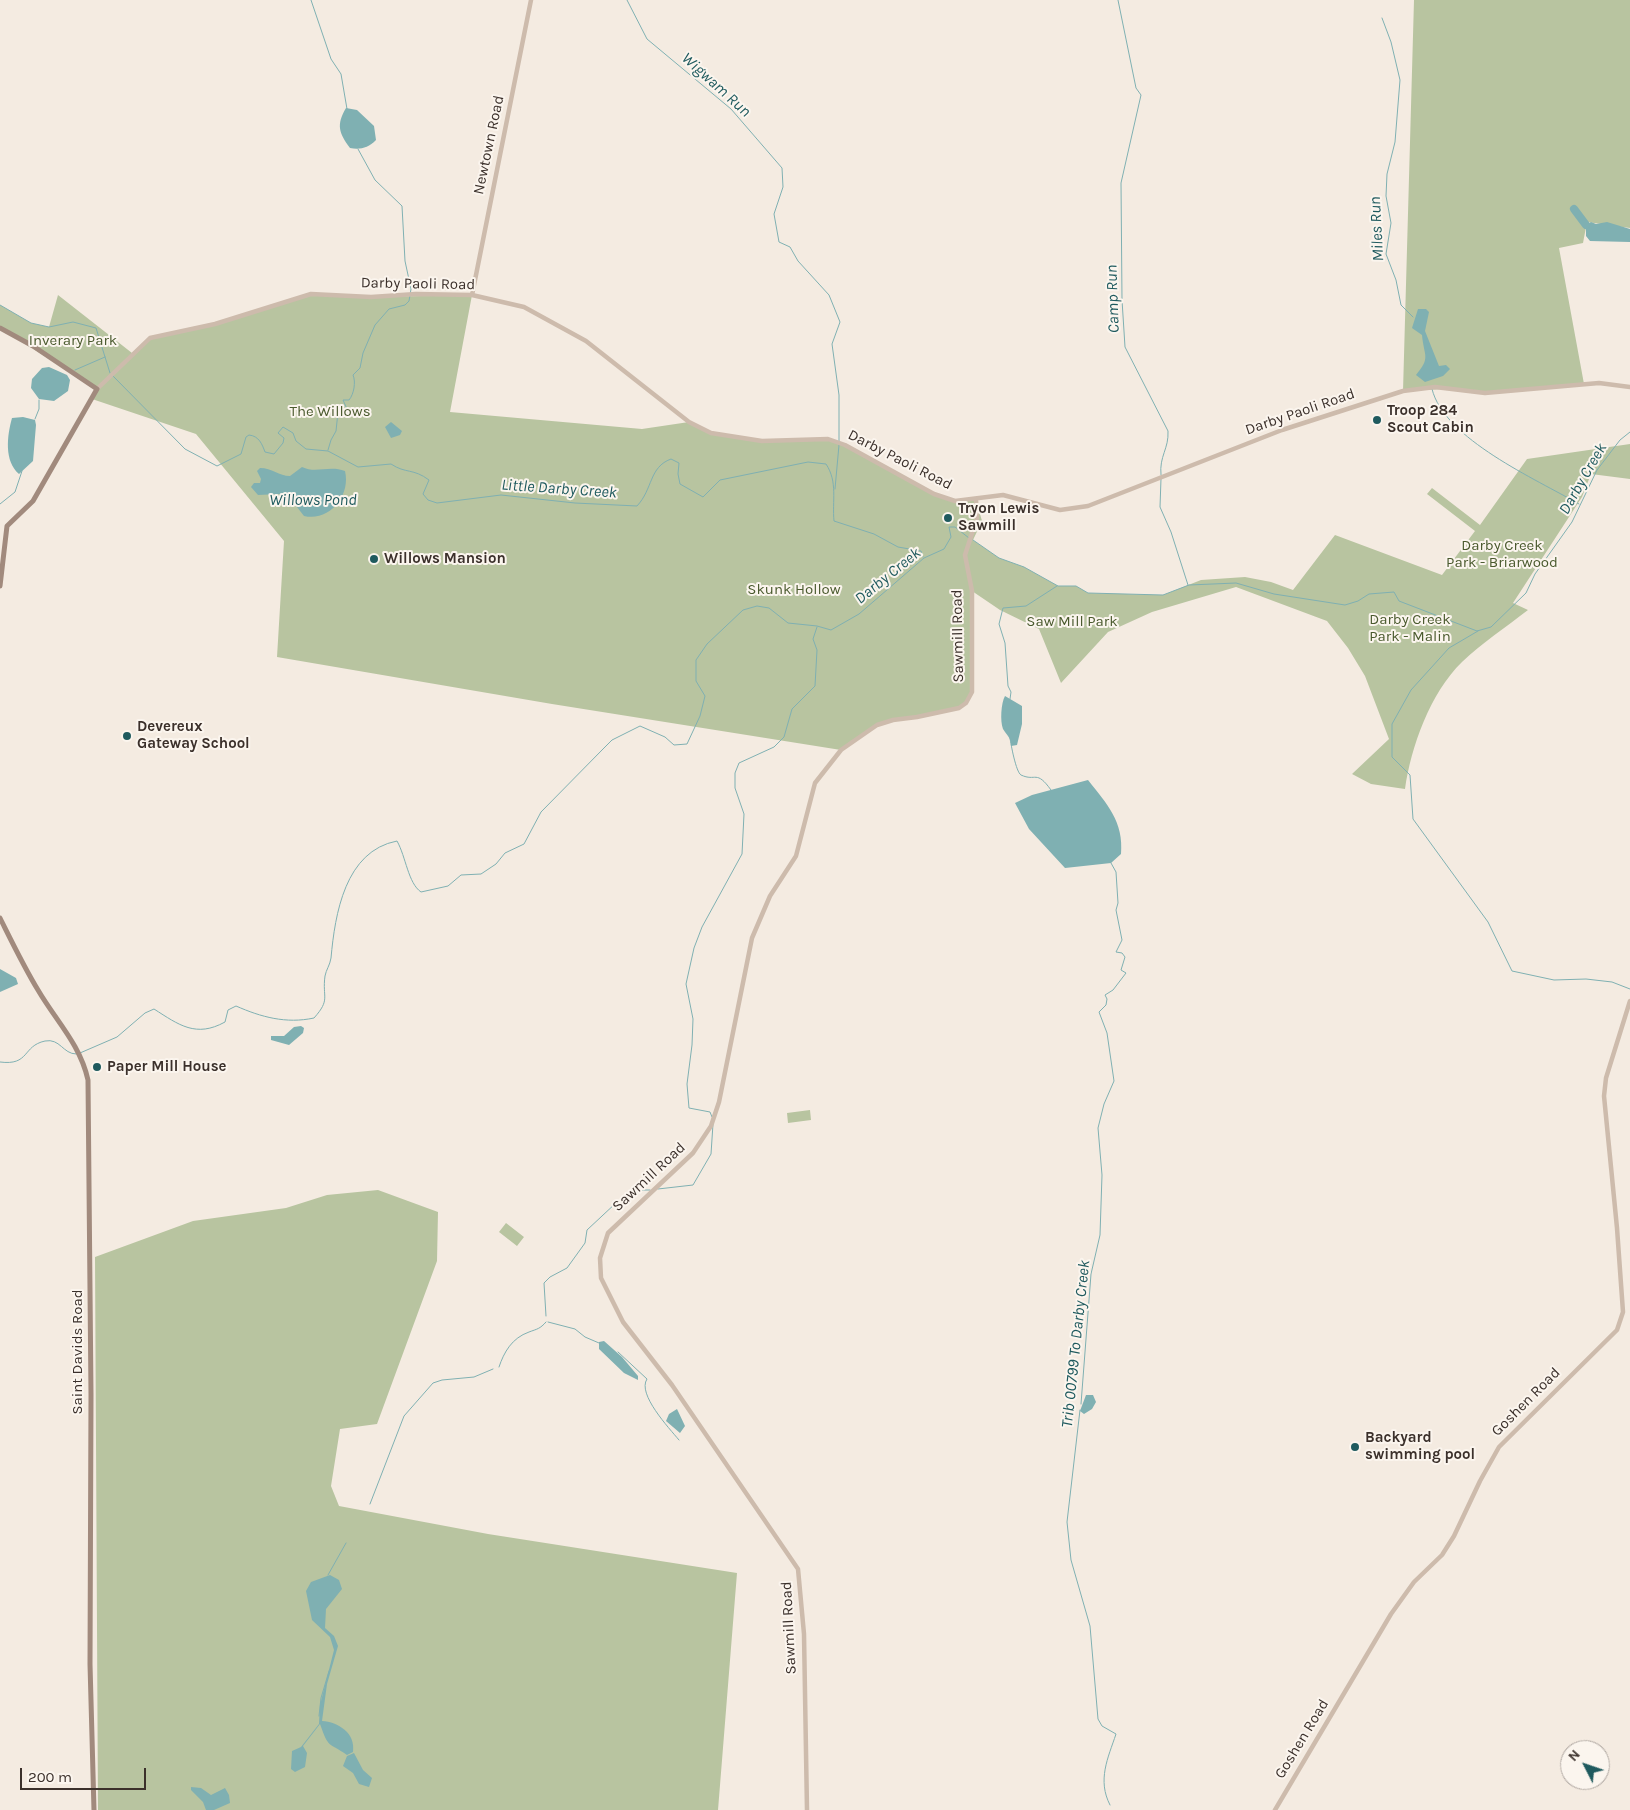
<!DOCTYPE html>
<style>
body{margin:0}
#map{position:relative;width:1630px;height:1810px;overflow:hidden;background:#f4ebe1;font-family:Karla,sans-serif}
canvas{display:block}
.north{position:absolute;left:1560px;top:1740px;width:50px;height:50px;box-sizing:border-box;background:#fbf5ee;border:1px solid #aea6a0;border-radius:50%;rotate:311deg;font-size:14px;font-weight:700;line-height:20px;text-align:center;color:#3b302b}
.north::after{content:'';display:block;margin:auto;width:18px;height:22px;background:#1f5a5e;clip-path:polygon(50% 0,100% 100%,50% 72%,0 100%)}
.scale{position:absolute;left:20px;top:1768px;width:126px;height:22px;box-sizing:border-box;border:2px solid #3b302b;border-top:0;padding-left:6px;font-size:15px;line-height:18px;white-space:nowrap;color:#3b302b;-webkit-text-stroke:4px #fbf5ee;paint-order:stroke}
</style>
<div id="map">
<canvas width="1630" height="1810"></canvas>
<div class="north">N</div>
<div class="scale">200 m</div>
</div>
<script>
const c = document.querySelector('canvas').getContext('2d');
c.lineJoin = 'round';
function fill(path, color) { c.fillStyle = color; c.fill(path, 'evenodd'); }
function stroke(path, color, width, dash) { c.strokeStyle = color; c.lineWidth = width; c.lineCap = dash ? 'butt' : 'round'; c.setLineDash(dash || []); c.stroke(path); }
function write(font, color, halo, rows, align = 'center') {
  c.font = font + ' Karla,sans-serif'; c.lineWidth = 4; c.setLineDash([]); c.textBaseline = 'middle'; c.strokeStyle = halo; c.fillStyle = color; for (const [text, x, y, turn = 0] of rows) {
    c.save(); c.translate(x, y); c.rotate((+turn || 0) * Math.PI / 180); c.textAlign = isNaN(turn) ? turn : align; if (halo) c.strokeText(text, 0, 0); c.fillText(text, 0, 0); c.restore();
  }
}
const green = new Path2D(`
 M1414 0H1630V228L1587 222 1583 243 1559 248 1584 384 1500 392 1444 389 1403 391Z
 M311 294 371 297 472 295 450 412 642 429 689 422 704 430 762 441 820 438 845 445 945 499 976 500 982 521 973 540 999 558 1024 567 1058 586H1076L1088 593 1163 595 1201 580 1245 577 1271 582 1293 590 1335 535 1442 575 1475 531 1427 494 1432 488 1480 525 1527 459 1630 444V479L1591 474 1582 497 1513 603 1528 610C1506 627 1482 643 1462 662 1430 693 1411 747 1405 789L1371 784 1352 774 1389 739 1365 676 1348 648 1327 621 1236 587 1152 612 1108 632 1061 683 1039 629 1000 610 972 591V692L966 703 959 708 877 725 841 750 552 704 277 657 284 541 196 434 92 399 97 389 0 328V305L31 323 49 327 58 295 132 353 150 338 215 324Z
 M810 1110 811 1120 788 1123 787 1113Z
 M378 1190 438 1212 437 1261 377 1424 340 1429 331 1486 339 1506 488 1534 737 1573 718 1810H98L95 1257 193 1221 286 1208 327 1195Z
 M506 1223 524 1237 517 1246 499 1232Z`);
const water = new Path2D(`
 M346 108 357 110 374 126 376 140C368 148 360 150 350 148 339 133 336 125 346 108Z
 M1591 222 1596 224 1607 222 1630 229V242L1590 241 1586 236V225Z
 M1418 309H1426L1429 312 1425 331 1439 366 1446 365 1450 369 1443 376 1425 382 1416 375C1431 357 1424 357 1422 335L1412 328Z
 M49 367 67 375 70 380 68 391 54 401 39 399 31 388 32 379 42 368Z
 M23 417 35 420 36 425 33 461 19 474C4 461 7 436 12 418Z
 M391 422 402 431 400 435 391 438 385 427Z
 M302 467C316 474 329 465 345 471 351 496 329 522 304 516L293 502 279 494 258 495 251 487 254 483H260L261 479 257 471 260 468C272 468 279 476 290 476Z
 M1005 696 1022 706V724L1017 745 1011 746C1011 737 1007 736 1003 729 1000 721 1001 703 1005 696Z
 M1088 780C1107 804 1124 822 1121 854L1111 863 1065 868 1029 829 1015 803 1032 795Z
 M0 969 16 978 18 984 0 992Z
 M301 1026 304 1028 303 1033 289 1045 271 1040V1036H284L294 1027Z
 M604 1341 622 1357 638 1376V1380L624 1373 599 1349V1342Z
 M1086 1395H1093L1096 1402 1092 1409 1084 1414 1080 1411Z
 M677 1409 685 1426 680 1433 666 1421 669 1414Z
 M330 1575 339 1580 342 1589 326 1609 325 1628 334 1636 338 1646 327 1684 322 1721C338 1722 356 1733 353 1752L347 1755C327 1741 329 1749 320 1724L303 1746 307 1753 305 1767 295 1772 291 1769 292 1751 301 1747 319 1724 320 1705 334 1650 330 1637 312 1620 306 1591 311 1582Z
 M354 1753 363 1770 372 1778 369 1787 359 1784 353 1773 343 1766 347 1756Z
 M191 1787 201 1788 211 1795 225 1788 229 1795 230 1803 214 1810H206L203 1802 191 1790Z`);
const stream = new Path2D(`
 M311 0 331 59 341 74 347 109
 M627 0 647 39 731 109 782 168 783 187 774 214 779 242 790 247 798 261 829 295 840 322 832 344 839 395V441
 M1118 0 1136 88 1141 95 1121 183 1122 300 1125 347 1168 431C1169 449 1159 456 1161 475
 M1382 18 1391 42 1400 80 1395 142 1387 174 1386 196 1391 223 1386 254 1396 280 1401 305 1413 317
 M0 305 31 323 49 327 73 322 96 328 110 373
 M75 370 105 357
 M113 376 185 449 217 466 241 454 246 437 249 435C259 436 262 444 265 452L274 454 283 443 284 438 278 433 283 427 293 433 296 441 306 449 328 451 358 467 391 464C406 474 413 468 429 480L423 494 428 500 437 503 501 495 575 503 637 506C653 489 649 467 671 459L679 463 678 474 680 484 703 497 720 480 808 462 826 464C838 482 832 501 834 521L874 534 898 547 921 551 923 557
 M1432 389C1444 439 1536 479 1579 504
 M35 419 39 409V400
 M328 450 331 440 336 431 338 412 347 409 343 400H349C354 394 356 382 353 375L360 368 363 353 375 325 389 309 405 305 409 301 411 289 405 261 402 206 375 180 358 149
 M1161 479 1160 507 1171 532 1188 585
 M835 489 839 445
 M0 504 15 492 22 471
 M973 540 999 558 1024 567 1058 586H1076L1088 593 1163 595 1189 585 1236 583 1274 594 1345 605 1358 601 1369 594 1394 592 1399 601 1477 631 1491 627 1526 593 1535 574 1572 522 1597 470 1620 440 1630 432
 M1478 631 1449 648 1411 690 1392 724V757L1410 775 1413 819 1488 922 1512 971 1554 980 1586 979 1612 982 1630 989
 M1010 699 1011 692 1008 686 1005 643 999 624 1003 608 1026 606 1057 586
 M1010 738C1011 745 1016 772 1021 775 1036 782 1036 769 1051 790
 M80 1053 117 1037 145 1013 154 1009C179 1025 196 1038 225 1022L228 1010 236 1006C261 1017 286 1024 314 1018 331 999 322 998 325 976 326 970 330 965 331 958 335 914 345 851 397 841 406 857 408 883 421 892L448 886 461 875 481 874 496 864 505 853 524 844 541 812 603 749 612 740 640 726 665 737 674 745 687 744 700 716 705 696 696 681V660L707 644 743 610 757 606 769 608 788 623 817 626 831 630 859 614 924 558 944 549 951 537 949 527H955L969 538
 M0 1062C30 1066 22 1046 45 1041 60 1038 63 1054 76 1054
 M712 1117 710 1112 689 1108 687 1084 692 1045 693 1019 686 984 694 948 702 927 742 854 744 814 735 788V773L739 763 774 747 784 737 792 709 815 686 817 650 813 639 817 627
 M658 1189 693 1185 711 1154 713 1124
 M546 1316 544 1283 550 1277 567 1268 585 1243 587 1230 617 1202 643 1190H650
 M548 1322 575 1329 585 1337 599 1343
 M618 1352 647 1379C637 1394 669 1428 679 1440
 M499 1367C504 1352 512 1338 529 1332 537 1329 540 1329 546 1322
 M1081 1404 1091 1274 1100 1235 1102 1175 1098 1128 1104 1104 1114 1081 1107 1033 1099 1012 1106 1005 1107 999 1105 995 1113 990 1126 973 1121 970 1125 957 1122 953 1116 952 1122 940 1116 910 1118 903 1116 872 1111 863
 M1080 1410 1067 1522 1071 1560 1090 1626 1098 1719 1102 1726 1116 1734C1108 1758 1097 1780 1110 1805
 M370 1504 404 1416 433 1383 442 1380 474 1377 493 1369
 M328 1575 346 1543
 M319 1716 321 1698 329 1671`);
const river = new Path2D(`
 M1574 209 1586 225`);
const tertiary = new Path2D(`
 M472 295 531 0
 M97 389 150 338 215 324 311 294 371 297 416 294 472 295 524 307 586 341 689 422 711 433 762 441 828 439 845 445 934 494 955 501 1003 495 1060 510 1088 506 1282 430 1403 391 1435 387 1485 393 1599 383 1630 387
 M807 1810 804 1634 798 1569 672 1385 623 1322 601 1278 600 1258 608 1233 693 1153 711 1126 719 1102 752 938 770 896 796 856 815 783 841 750 877 725 893 720 917 717 959 708 966 703 972 692V591L965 555 977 518 976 500
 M1275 1810 1391 1614 1414 1582 1442 1555 1454 1536 1480 1481 1499 1447 1617 1330 1623 1312 1617 1228 1604 1096 1606 1078 1630 1001`);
const secondary = new Path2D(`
 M0 328 33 346 97 389 33 501 7 526 0 586
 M0 918C12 942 24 967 38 990 56 1021 80 1044 88 1080L91 1395 90 1664 94 1810`);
const markers = [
 [1377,420,5,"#1f5a5e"],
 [948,518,5,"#1f5a5e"],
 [374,559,5,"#1f5a5e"],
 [127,736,5,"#1f5a5e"],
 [97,1067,5,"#1f5a5e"],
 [1355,1447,5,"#1f5a5e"]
];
const streetNames = [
 ["Newtown Road",489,145,-78],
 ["Darby Paoli Road",418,284,1],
 ["Darby Paoli Road",1300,412,-19],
 ["Darby Paoli Road",900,460,27],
 ["Sawmill Road",958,636,-91],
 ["Sawmill Road",649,1177,-43],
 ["Saint Davids Road",78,1352,-90],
 ["Goshen Road",1526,1402,-45],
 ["Sawmill Road",789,1628,-93],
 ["Goshen Road",1302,1739,-59]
];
const parkNames = [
 ["Inverary Park",73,341],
 ["The Willows",330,412],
 ["Darby Creek",1502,546],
 ["Park - Briarwood",1502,563],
 ["Skunk Hollow",794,590],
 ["Darby Creek",1410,620],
 ["Park - Malin",1410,637],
 ["Saw Mill Park",1072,622]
];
const poiNames = [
 ["Troop 284",1387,411],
 ["Scout Cabin",1387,428],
 ["Tryon Lewis",958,509],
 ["Sawmill",958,526],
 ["Willows Mansion",384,559],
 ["Devereux",137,727],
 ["Gateway School",137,744],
 ["Paper Mill House",107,1067],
 ["Backyard",1365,1438],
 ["swimming pool",1365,1455]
];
const waterNames = [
 ["Wigwam Run",716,85,42],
 ["Miles Run",1377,229,-93],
 ["Camp Run",1113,299,-92],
 ["Darby Creek",1583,479,-60],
 ["Little Darby Creek",559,489,4],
 ["Willows Pond",313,500],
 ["Darby Creek",888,576,-39],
 ["Trib 00799 To Darby Creek",1076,1344,-84]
];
fill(green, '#b8c4a0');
fill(water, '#7fb0b2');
stroke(stream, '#7fb0b2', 1);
stroke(river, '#7fb0b2', 8);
stroke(tertiary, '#cdbbac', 4.5);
stroke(secondary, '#a18a7d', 5);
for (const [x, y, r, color] of markers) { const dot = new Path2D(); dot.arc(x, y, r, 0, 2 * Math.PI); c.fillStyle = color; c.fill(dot); stroke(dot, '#fbf5ee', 2); }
write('15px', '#3b302b', '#fbf5ee', streetNames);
write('15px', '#4a5a2e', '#fbf5ee', parkNames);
write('bold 15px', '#3b302b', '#fbf5ee', poiNames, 'left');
write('italic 16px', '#1f5a5e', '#fbf5ee', waterNames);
</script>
